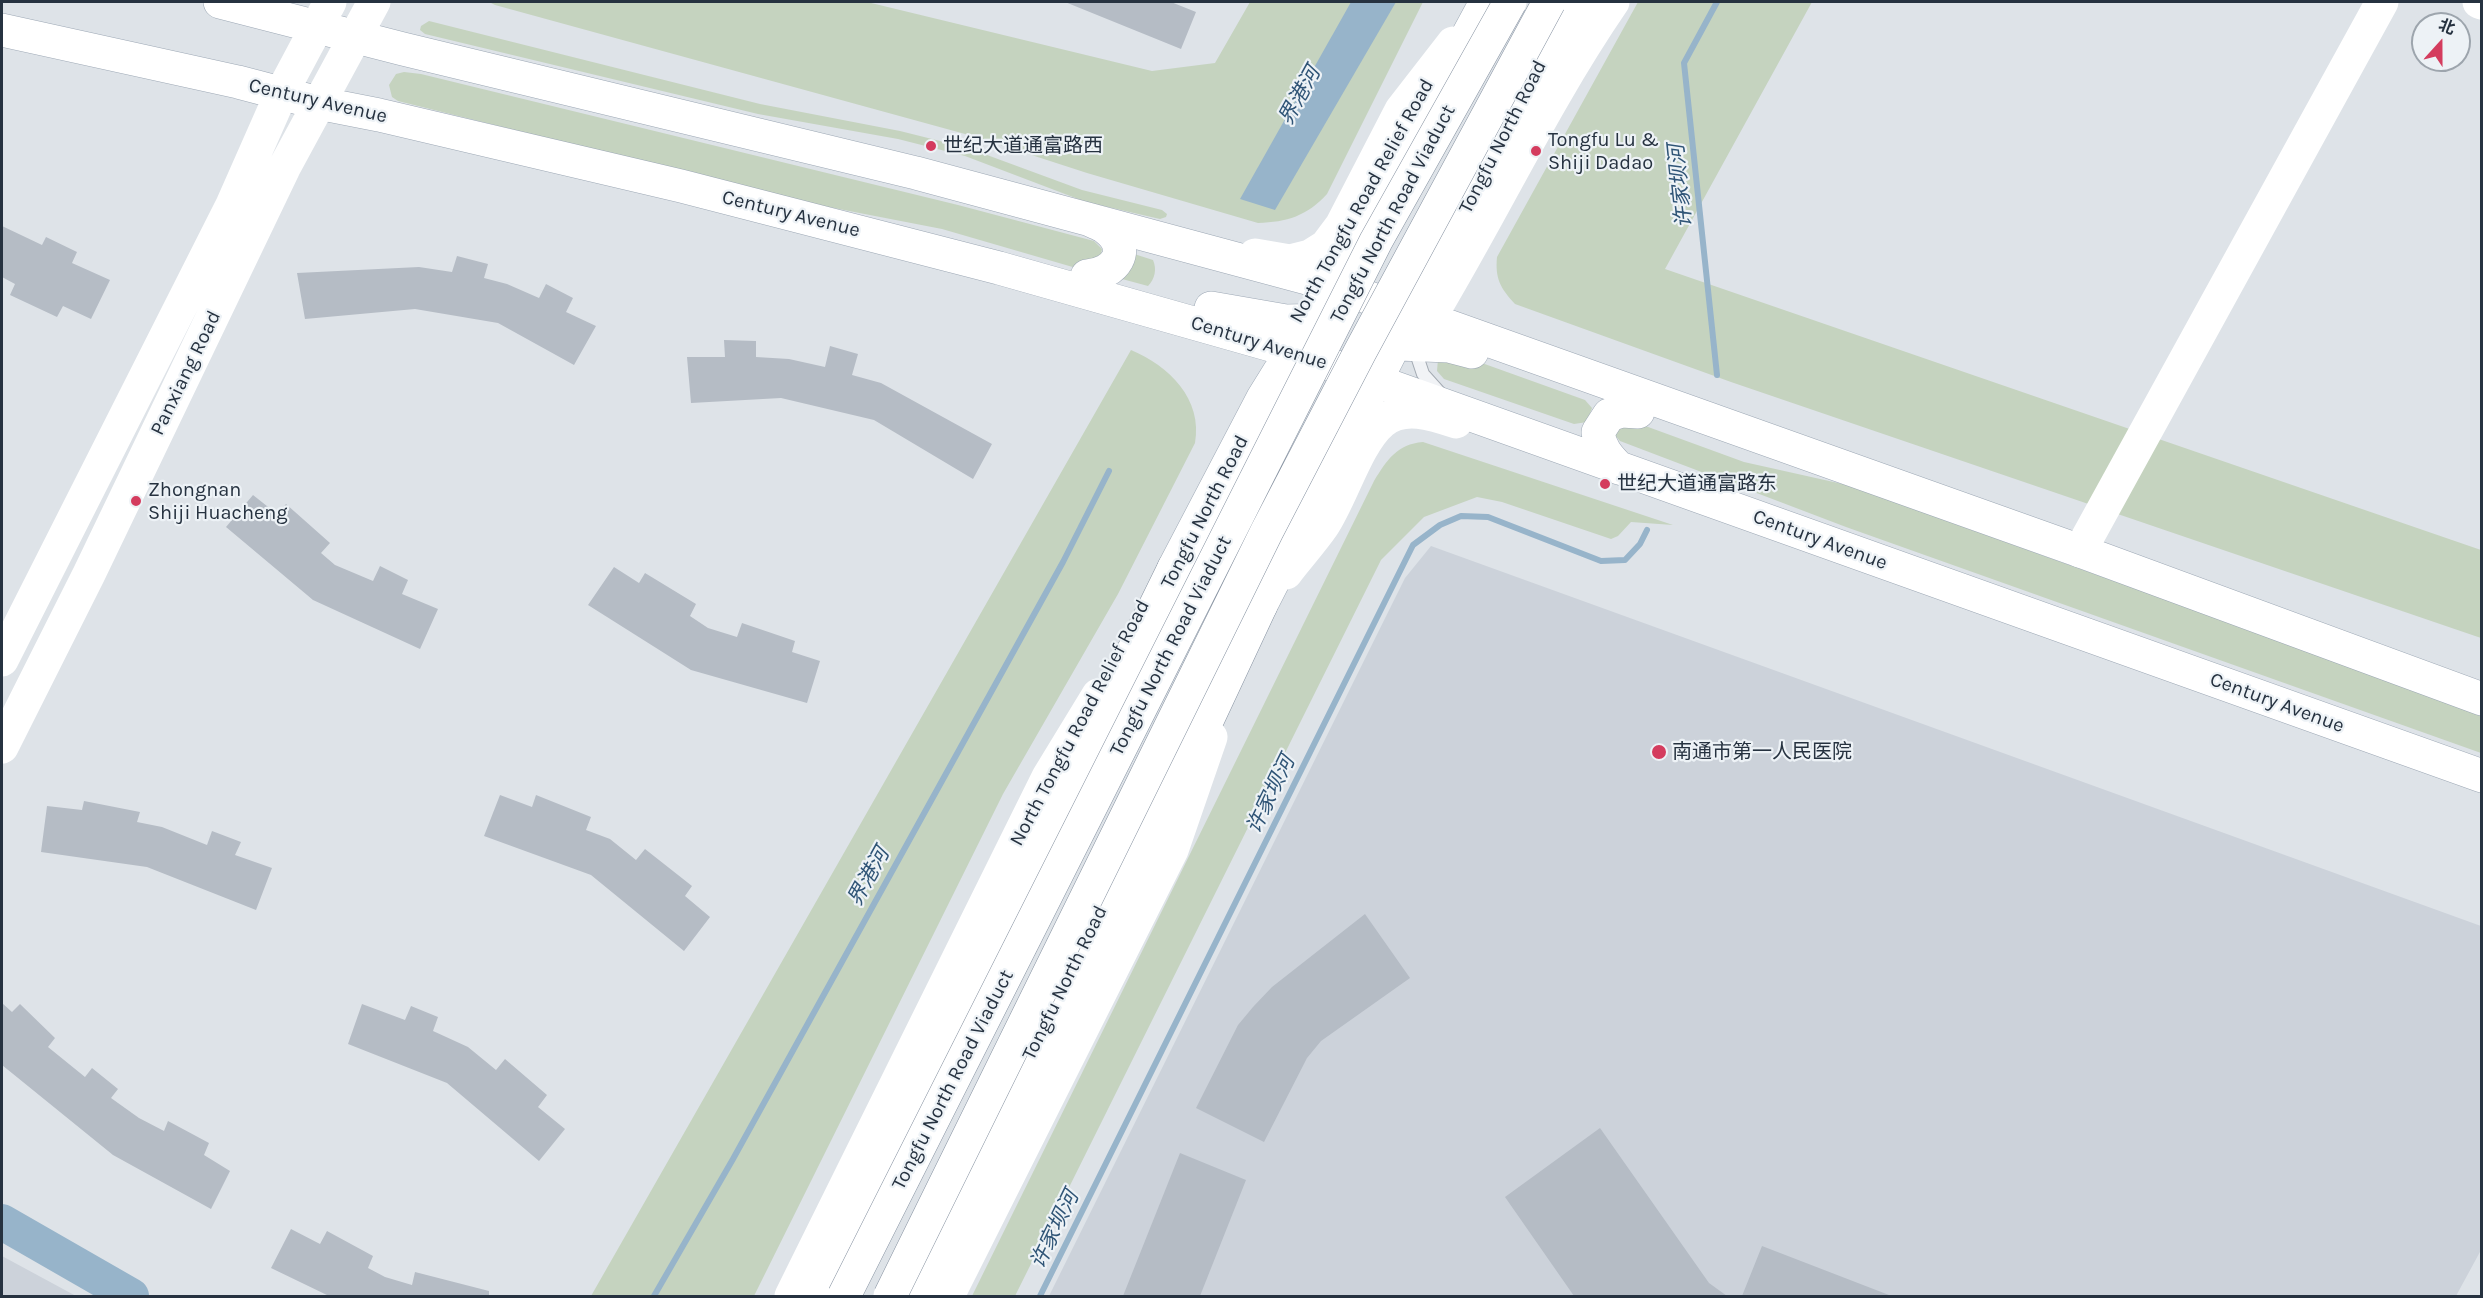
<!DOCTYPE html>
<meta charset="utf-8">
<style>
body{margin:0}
#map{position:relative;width:2483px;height:1298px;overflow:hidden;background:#dee3e8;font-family:Karla,"Noto Sans SC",sans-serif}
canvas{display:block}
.frame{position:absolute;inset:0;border:3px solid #263240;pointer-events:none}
.north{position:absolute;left:2411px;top:12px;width:60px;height:60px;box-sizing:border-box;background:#edf2f6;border:2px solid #9da5ad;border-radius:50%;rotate:21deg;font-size:16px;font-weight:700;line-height:24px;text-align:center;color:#263240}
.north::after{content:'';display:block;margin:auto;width:21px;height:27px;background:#d43c5e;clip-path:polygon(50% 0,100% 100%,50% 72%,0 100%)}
</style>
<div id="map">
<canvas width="2483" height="1298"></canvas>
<div class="frame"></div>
<div class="north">北</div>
</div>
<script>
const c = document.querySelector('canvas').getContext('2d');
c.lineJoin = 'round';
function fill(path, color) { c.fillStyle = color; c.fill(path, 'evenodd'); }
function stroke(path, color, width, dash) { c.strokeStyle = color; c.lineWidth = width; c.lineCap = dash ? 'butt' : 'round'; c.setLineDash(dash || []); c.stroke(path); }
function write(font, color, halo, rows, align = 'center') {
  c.font = font + ' Karla,"Noto Sans SC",sans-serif'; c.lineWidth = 4.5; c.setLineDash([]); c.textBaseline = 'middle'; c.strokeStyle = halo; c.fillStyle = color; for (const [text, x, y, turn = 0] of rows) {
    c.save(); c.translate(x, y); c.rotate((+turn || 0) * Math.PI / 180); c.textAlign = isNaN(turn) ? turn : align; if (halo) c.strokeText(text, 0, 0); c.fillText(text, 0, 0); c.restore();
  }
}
const built = new Path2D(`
 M1431 546 2481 926V1250L2456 1296H1049L1405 578Z
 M2 1256 76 1296H2Z`);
const green = new Path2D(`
 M489 2H867L1152 71 1215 63 1250 2H1423L1327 194C1307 216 1287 222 1258 223L1087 173 976 137 495 5Z
 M1638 2H1812L1665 269 2481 550V638L1731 382 1515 304C1500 288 1495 278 1497 257Z
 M429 21 760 104 900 131 968 148 1082 190 1162 210 1167 214 1166 217 1160 219 1086 202 965 156 898 139 758 114 425 34 420 30 421 26Z
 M404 72 421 74 958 205 1094 241 1102 249 1099 264 1083 270 942 229 808 203 398 101 392 97 389 85 396 74Z
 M1131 253 1153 260C1157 269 1155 279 1148 286L1122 279 1130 266Z
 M1131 350C1169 366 1203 399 1195 443L1118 594 1003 794 754 1296H591Z
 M1454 353 1585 400 1592 408 1587 422 1574 424 1444 379 1437 371 1438 359Z
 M1629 420 1744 462 1847 485 2481 713V753L1846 527 1620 441 1613 433Z
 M1423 442 1673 525 1631 522 1618 536 1611 539 1502 502 1477 497 1424 517 1381 560 1015 1296H972L1374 481C1387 460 1397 444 1423 442Z`);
const water = new Path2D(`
 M1351 2H1396L1275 210 1240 199Z`);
const stream = new Path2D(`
 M1717 375 1684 63 1717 2
 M654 1296 733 1159 1063 562 1109 471
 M1040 1296 1413 545 1440 525 1461 516 1488 517 1601 561 1625 560 1640 544 1647 530`);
const river = new Path2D(`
 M2 1222 131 1296`);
const building = new Path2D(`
 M1065 2H1171L1196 12 1181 49Z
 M2 226 42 245 46 237 77 252 72 263 110 280 91 319 63 306 57 317 10 295 15 284 2 277Z
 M457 256 488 264 484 278 507 284 539 298 546 284 573 298 566 312 596 326 574 365 498 323 415 309 305 319 297 273 419 267 452 272Z
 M724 340 756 341V357L789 359 825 367 830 346 858 354 852 375 881 383 992 444 973 479 874 420 781 398 691 403 687 357H725Z
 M253 495 277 514 286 504 330 543 321 553 335 565 373 581 380 566 408 580 402 594 438 609 420 649 313 600 226 527Z
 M614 567 639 583 645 573 696 604 690 616 708 628 737 637 742 623 795 641 792 652 820 661 807 703 691 670 588 605Z
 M500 795 532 807 536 795 591 817 586 830 610 839 636 860 645 849 692 886 685 896 710 917 684 951 591 875 484 836Z
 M84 801 140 812 137 822 162 827 207 845 212 831 241 842 235 855 272 868 256 910 147 867 41 852 47 806 82 810Z
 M1365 914 1410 978 1321 1041 1307 1058 1264 1142 1196 1108 1238 1025 1253 1007 1272 987Z
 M2 1003 12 1012 20 1004 55 1038 48 1047 85 1077 92 1068 118 1089 111 1098 139 1118 164 1131 168 1121 209 1143 204 1155 230 1171 211 1209 113 1155 2 1065Z
 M362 1004 405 1020 411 1006 438 1017 433 1031 468 1047 496 1070 505 1059 547 1095 538 1107 565 1129 539 1161 447 1083 348 1044Z
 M1600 1128 1709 1283 1727 1296H1574L1505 1197Z
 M1180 1153 1246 1180 1200 1296H1123Z
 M291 1229 320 1244 327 1231 373 1256 368 1268 385 1277 412 1285 415 1272 489 1291V1296H329L271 1268Z
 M1762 1246 1889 1295 1888 1296H1742Z`);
const lane = new Path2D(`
 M1414 347 1423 374 1441 394`);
const secondary = new Path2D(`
 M2479 2 2482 3
 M1255 255 1290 261 1310 256 1326 246 1341 226 1401 110 1453 43
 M1415 342C1485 230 1539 110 1613 2
 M2080 551 2382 2
 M1286 573C1298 557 1312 542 1323 526 1342 498 1357 443 1382 422 1403 404 1433 414 1456 422
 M2 660 232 205 281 94 330 2
 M2 747 89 574 284 168 374 2
 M791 1296 1048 777 1098 695
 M948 1296 1172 850 1211 737`);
const primary = new Path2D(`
 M220 2 403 49 916 173 1333 285 2080 551 2482 699
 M2 30 238 82 318 103 379 115 681 186 999 268 1292 351 2482 776
 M1087 276C1115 274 1133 250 1107 229 1103 225 1096 223 1090 220
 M1211 308 1286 321 1329 320
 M1374 343 1449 346 1472 352
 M1619 468C1608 457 1600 448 1598 432L1609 415 1622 411 1638 412
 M1164 595 1174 568 1263 398 1333 285 1486 2
 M1245 629 1261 605 1410 314 1536 79 1567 2`);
const highway = new Path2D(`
 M1536 79 1590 2
 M817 1296 1174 568
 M918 1296 1196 744 1261 605`);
const highwayBridge = new Path2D(`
 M844 1296 1376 241 1510 2
 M890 1296 1267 531 1360 352 1549 2`);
const markers = [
 [931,146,6,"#d43c5e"],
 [1536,151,6,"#d43c5e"],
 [1605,484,6,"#d43c5e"],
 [136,501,6,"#d43c5e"],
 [1659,752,8,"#d43c5e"]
];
const streetNames = [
 ["Century Avenue",318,101,13],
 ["Tongfu North Road",1503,137,-63],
 ["North Tongfu Road Relief Road",1362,201,-61],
 ["Century Avenue",791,214,14],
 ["Tongfu North Road Viaduct",1393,214,-62],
 ["Century Avenue",1259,343,17],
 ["Panxiang Road",186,373,-64],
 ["Tongfu North Road",1205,512,-63],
 ["Century Avenue",1820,540,20],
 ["Tongfu North Road Viaduct",1171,646,-63],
 ["Century Avenue",2277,703,20],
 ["North Tongfu Road Relief Road",1080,723,-62],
 ["Tongfu North Road",1065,983,-64],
 ["Tongfu North Road Viaduct",953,1080,-63]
];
const poiNames = [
 ["Tongfu Lu &",1548,140],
 ["Shiji Dadao",1548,163],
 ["世纪大道通富路西",943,146],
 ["世纪大道通富路东",1617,484],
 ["Zhongnan",148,490],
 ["Shiji Huacheng",148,513],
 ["南通市第一人民医院",1672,752]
];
const waterNames = [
 ["界港河",1300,96,-61],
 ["许家坝河",1681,186,-96],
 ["许家坝河",1271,795,-64],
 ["界港河",869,877,-61],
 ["许家坝河",1055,1230,-64]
];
fill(built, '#ccd2da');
fill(green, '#c5d3bf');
fill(water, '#97b4ca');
stroke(stream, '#97b4ca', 6);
stroke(river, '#97b4ca', 36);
fill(building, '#b5bcc5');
stroke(lane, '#a3aab2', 14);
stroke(primary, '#9da8b5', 34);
stroke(highway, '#8591a0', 34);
stroke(lane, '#f1f3f6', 12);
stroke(secondary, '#fff', 33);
stroke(primary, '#fff', 33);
stroke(highway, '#fff', 33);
stroke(highwayBridge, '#8591a0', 34, []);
stroke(highwayBridge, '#fff', 33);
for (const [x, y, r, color] of markers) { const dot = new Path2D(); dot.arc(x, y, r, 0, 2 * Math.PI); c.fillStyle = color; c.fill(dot); stroke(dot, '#edf2f6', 2); }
write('20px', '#263240', '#edf2f6', streetNames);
write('20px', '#263240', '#edf2f6', poiNames, 'left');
write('italic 21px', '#2f5476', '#edf2f6', waterNames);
</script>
